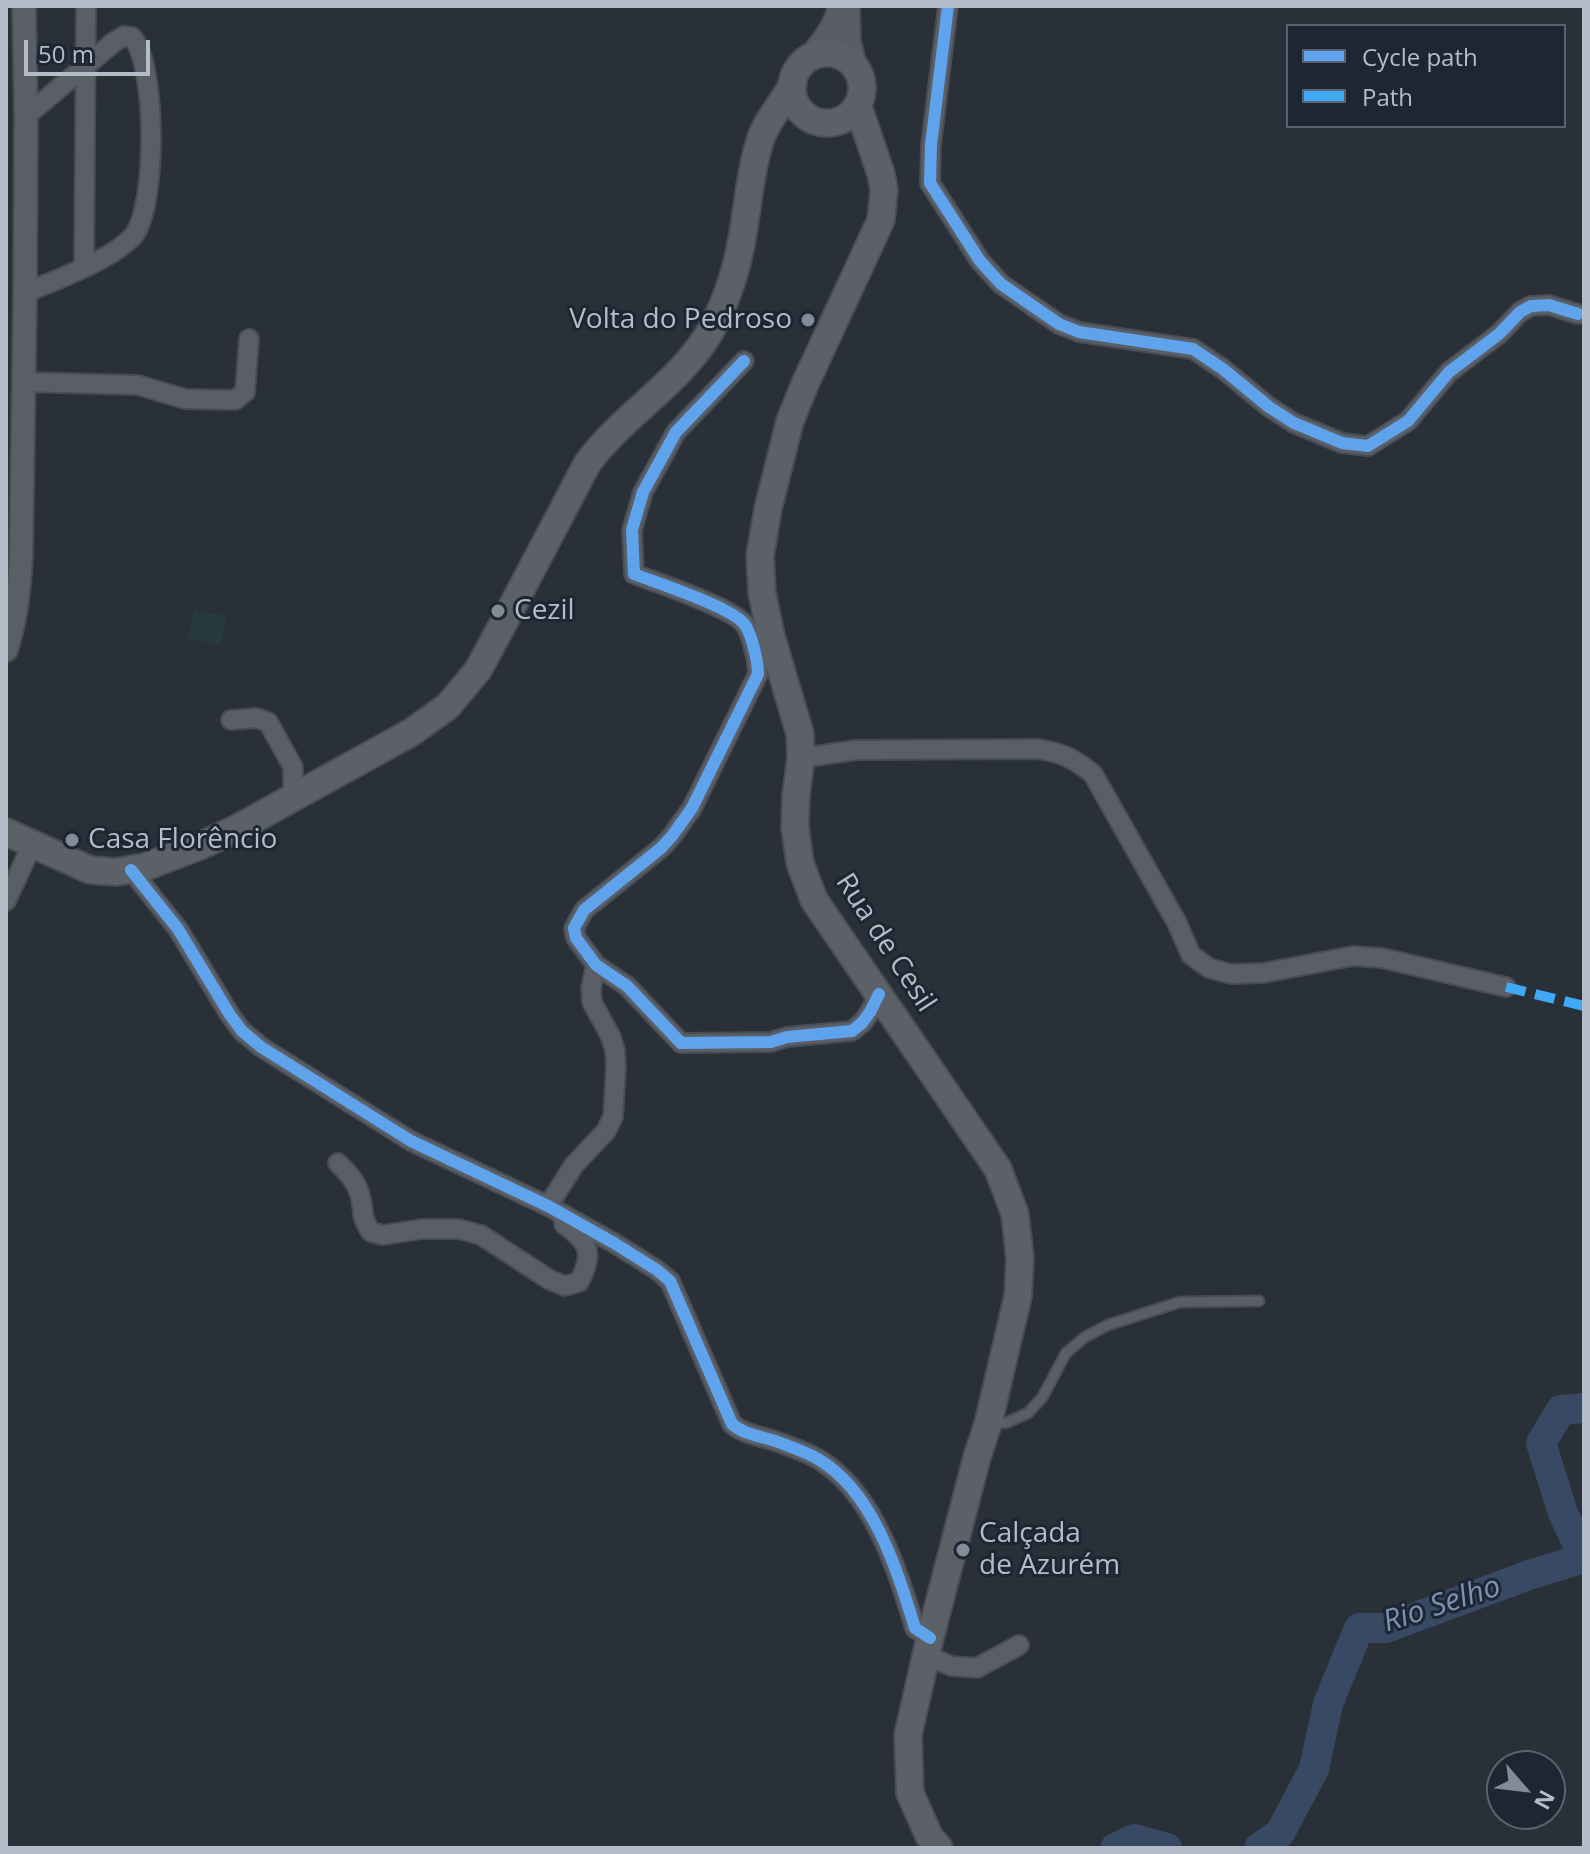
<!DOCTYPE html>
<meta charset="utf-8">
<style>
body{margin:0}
#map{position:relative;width:1590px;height:1854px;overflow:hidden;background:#2a3038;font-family:"Open Sans",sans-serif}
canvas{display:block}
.frame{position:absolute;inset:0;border:8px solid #b4bcc9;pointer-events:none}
.legend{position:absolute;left:1286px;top:24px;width:280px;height:104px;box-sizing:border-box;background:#1d2633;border:2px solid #59626f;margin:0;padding:10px 14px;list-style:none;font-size:24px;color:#b4bcc9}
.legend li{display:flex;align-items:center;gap:16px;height:40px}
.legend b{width:40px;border:2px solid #59626f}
.north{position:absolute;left:1486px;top:1750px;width:80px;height:80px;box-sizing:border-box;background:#1d2633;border:2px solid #59626f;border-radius:50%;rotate:118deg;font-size:22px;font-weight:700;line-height:32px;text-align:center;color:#b4bcc9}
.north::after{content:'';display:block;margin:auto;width:28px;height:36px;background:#848b96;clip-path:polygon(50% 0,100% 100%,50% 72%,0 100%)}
.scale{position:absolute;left:24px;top:40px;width:126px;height:36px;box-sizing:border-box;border:4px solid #b4bcc9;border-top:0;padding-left:10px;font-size:24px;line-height:28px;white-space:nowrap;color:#b4bcc9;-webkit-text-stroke:6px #1d2633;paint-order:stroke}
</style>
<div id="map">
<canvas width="1590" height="1854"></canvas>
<div class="frame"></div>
<ul class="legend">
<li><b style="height:10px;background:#60a3ed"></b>Cycle path</li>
<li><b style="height:10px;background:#3fa9f5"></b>Path</li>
</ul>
<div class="north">N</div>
<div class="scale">50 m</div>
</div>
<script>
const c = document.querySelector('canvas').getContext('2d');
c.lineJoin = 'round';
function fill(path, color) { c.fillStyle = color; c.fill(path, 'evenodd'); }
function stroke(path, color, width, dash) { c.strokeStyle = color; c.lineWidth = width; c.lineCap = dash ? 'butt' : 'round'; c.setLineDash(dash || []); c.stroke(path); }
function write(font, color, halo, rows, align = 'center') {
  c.font = font + ' "Open Sans",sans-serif'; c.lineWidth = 6; c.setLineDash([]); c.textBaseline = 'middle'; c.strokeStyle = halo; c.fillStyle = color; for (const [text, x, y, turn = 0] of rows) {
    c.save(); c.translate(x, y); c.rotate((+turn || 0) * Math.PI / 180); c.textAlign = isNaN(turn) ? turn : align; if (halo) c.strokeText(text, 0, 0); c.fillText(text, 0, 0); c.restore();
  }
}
const green = new Path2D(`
 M194 610 226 616 220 645 188 638Z`);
const river = new Path2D(`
 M1115 1848 1134 1839 1167 1848
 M1259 1848 1280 1833 1314 1769 1328 1704 1359 1628H1386L1529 1575 1584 1558 1563 1513 1541 1443 1561 1410 1584 1408`);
const service = new Path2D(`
 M990 1423H1006L1028 1413 1042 1398 1066 1353 1085 1337 1108 1325 1180 1302 1259 1301`);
const minor = new Path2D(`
 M948 6 931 145 930 183 980 261 1001 284 1059 324 1079 332 1193 349 1223 369 1269 407 1294 423 1342 443 1368 446 1408 421 1449 372 1499 334 1520 312 1531 306 1549 305 1578 314
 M84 267 86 6
 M25 293C55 280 114 259 134 235 157 205 157 64 132 37L124 36 114 42 26 116
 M744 361 676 432 643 492 632 530 634 574C657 583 734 608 745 625 752 635 758 662 758 674L692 808 672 836 661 848 584 910 574 928 576 938 596 965 627 986 681 1043 771 1042 787 1037 852 1031 862 1023 870 1012 879 994
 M22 382 138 385 185 399 235 400 245 392 249 339
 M231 720 256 718 268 722 293 767V797
 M801 758 856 750 1038 749C1063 753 1073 758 1093 774L1177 923 1191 955 1209 968 1231 974 1263 973 1353 956 1382 958 1506 987
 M131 870 178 929 230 1015 242 1031 261 1047 411 1141 548 1206 614 1243 657 1270 670 1281 732 1424C744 1435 762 1436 778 1442 791 1447 806 1452 818 1459 874 1492 897 1570 915 1628L930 1638
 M6 901 32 845
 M338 1163C348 1173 356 1181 360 1195 365 1212 359 1214 371 1232L383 1235 422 1229H459L481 1235 550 1280 565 1286 579 1282C594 1254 590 1243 564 1224
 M548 1206 574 1165 606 1131 613 1117 616 1067 615 1051 611 1037 592 1002 591 988 596 965
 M926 1655 951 1666 977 1668 1019 1645`);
const tertiary = new Path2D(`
 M6 650C16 618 19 591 21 557L25 293 26 116 24 6`);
const secondary = new Path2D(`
 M847 6 848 41 854 66
 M811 57C825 41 836 27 841 6`);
const primary = new Path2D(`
 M792 88a35 35 0 1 1 70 0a35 35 0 1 1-70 0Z
 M858 106 881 174 884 190 881 220 805 384 790 421 768 509 760 556 762 593 771 636 800 734 801 758 796 795 795 827 800 863 814 900 998 1169 1015 1214 1020 1259 1018 1296 988 1424 977 1457 930 1638 908 1735 910 1793 929 1836 939 1848
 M6 832 90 870 116 872 145 867 202 845 238 828 412 732 448 706 478 670 504 622 587 464C623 414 680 384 711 330 731 294 741 254 746 213 750 189 752 165 760 141 766 120 784 103 793 83`);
const quiet = new Path2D(`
 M1506 987 1584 1006`);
const cycleway = new Path2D(`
 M948 6 931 145 930 183 980 261 1001 284 1059 324 1079 332 1193 349 1223 369 1269 407 1294 423 1342 443 1368 446 1408 421 1449 372 1499 334 1520 312 1531 306 1549 305 1578 314
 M744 361 676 432 643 492 632 530 634 574C657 583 734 608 745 625 752 635 758 662 758 674L692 808 672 836 661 848 584 910 574 928 576 938 596 965 627 986 681 1043 771 1042 787 1037 852 1031 862 1023 870 1012 879 994
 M131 870 178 929 230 1015 242 1031 261 1047 411 1141 548 1206 614 1243 657 1270 670 1281 732 1424C744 1435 762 1436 778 1442 791 1447 806 1452 818 1459 874 1492 897 1570 915 1628L930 1638`);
const markers = [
 [808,320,8,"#848b96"],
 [498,611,8,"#848b96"],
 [72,840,8,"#848b96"],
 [963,1550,8,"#848b96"]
];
const poiNames = [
 ["Volta do Pedroso",792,320,"right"],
 ["Cezil",514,611],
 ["Casa Florêncio",88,840],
 ["Calçada",979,1534],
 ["de Azurém",979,1566]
];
const streetNames = [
 ["Rua de Cesil",885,943,57]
];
const waterNames = [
 ["Rio Selho",1442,1605,-18]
];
fill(green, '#273a3e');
stroke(river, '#384963', 30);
stroke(service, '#484c53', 13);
stroke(minor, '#484c53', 22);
stroke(tertiary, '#484c53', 26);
stroke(secondary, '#484c53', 28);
stroke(primary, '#484c55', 30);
stroke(service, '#5a5e66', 9);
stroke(minor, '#5a5e66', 18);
stroke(tertiary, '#5a5e66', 22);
stroke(secondary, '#595d64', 24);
stroke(primary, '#5c6168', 26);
stroke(quiet, '#3fa9f5', 10, [20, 10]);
stroke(cycleway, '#60a3ed', 12);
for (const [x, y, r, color] of markers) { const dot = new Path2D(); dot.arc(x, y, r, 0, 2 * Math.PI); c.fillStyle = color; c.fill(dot); stroke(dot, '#1d2633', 3); }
write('28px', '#b4bcc9', '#1d2633', poiNames, 'left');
write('28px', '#b4bcc9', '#1d2633', streetNames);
write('italic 30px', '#7c92b1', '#1d2633', waterNames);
</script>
